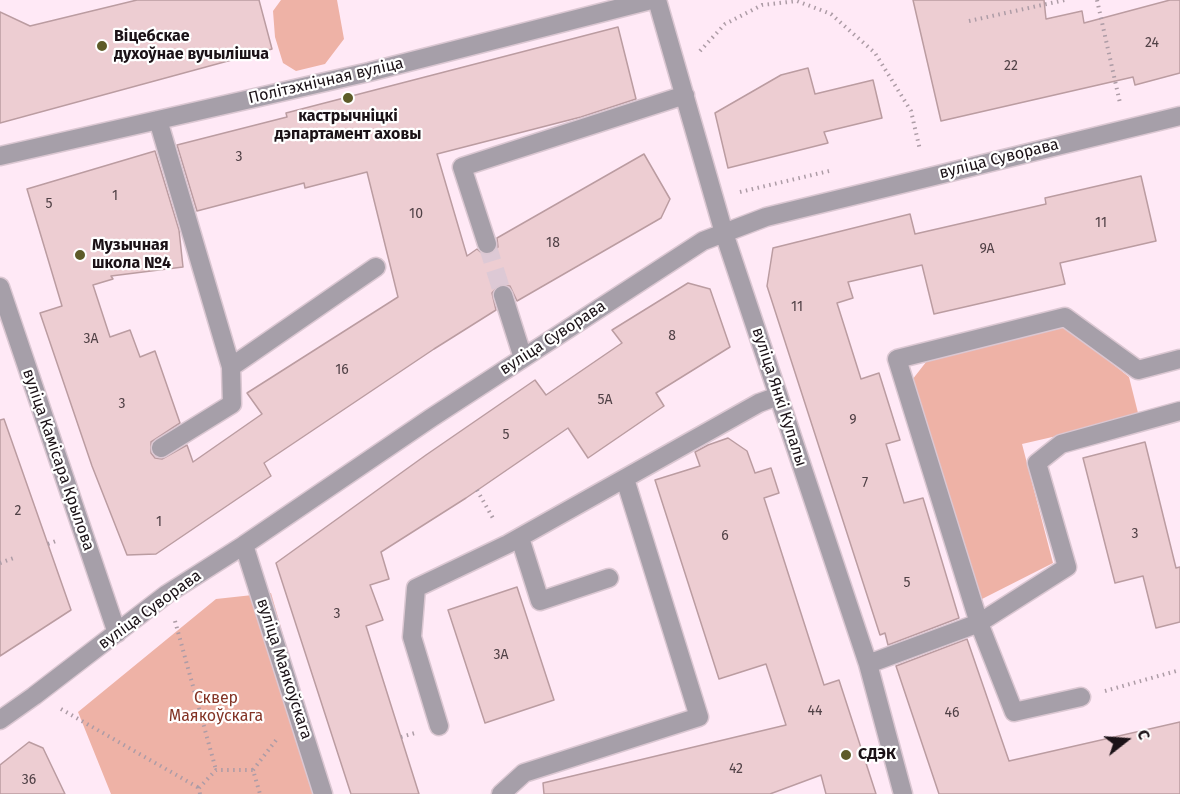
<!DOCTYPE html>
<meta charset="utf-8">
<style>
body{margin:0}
#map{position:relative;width:1180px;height:794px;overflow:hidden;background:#ffe9f6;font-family:"Fira Sans",sans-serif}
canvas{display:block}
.north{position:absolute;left:1096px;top:710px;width:60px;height:60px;-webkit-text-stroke:4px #fff;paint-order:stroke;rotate:73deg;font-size:16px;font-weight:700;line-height:24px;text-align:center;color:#1b1217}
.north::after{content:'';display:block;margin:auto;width:21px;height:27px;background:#1b1217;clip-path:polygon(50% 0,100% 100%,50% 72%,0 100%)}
</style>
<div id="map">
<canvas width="1180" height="794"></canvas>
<div class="north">С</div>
</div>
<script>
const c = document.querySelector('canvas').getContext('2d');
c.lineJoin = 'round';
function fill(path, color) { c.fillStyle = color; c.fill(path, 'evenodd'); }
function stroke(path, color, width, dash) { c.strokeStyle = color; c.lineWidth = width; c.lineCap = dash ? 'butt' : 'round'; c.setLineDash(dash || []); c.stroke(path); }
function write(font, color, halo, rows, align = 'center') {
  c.font = font + ' "Fira Sans",sans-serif'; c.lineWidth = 4.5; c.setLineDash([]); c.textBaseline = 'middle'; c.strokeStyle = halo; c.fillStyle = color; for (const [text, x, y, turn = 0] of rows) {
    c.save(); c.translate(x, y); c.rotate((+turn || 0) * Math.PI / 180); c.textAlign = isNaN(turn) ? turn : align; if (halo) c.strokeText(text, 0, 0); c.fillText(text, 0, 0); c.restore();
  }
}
const green = new Path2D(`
 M281 0H337L344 39 325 64 296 71 283 63 275 37 273 11Z
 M1064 325 1129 377 1139 417 1022 444 1053 563 982 599 912 380 930 357Z
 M271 593 329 794H111L78 712 216 599Z`);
const building = new Path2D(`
 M137 0H259L272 49 0 123V12L30 26Z
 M913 0H1044L1046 19 1082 11 1084 23 1170 0H1180V73L1135 85 1133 77 941 121Z
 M618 27 636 99 581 117 437 154 467 256 477 249 484 255 491 254 498 247 497 238 644 154 670 199 661 218 517 301 510 286 499 285 492 293 496 310 434 349 264 463 271 476 156 554 127 555 92 466 40 313 62 306 27 189 155 151 179 230 183 267 111 276 113 279 93 285 110 337 130 330 140 357 155 351 180 423 151 442V453L155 458 162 459 187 445 193 462 262 414 247 393 398 297 367 172 305 188 304 183 197 211 177 145 287 117 286 113Z
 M808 68 815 94 873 80 882 118 824 132 828 143 728 168 715 113 781 75Z
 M1141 176 1156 241 1060 263 1065 284 934 314 922 265 848 282 853 298 837 303 861 379 879 373 900 440 886 444 904 503 923 498 959 618 888 645 885 633 880 635 767 286 773 248 910 214 915 234 1046 204 1045 198Z
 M688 283 710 289 730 347 656 393 664 406 588 458 568 428 466 498 381 552 389 579 370 585 383 620 366 626 419 794H351L276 563 426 455 535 380 546 395 622 343 612 330Z
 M4 419 71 610 0 656V420Z
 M728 438 747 451 755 473 771 468 779 493 764 498 824 685 839 680 876 794H826L821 775 770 794H544L543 783 786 725 766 664 719 679 655 480 700 466 695 452 708 445Z
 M1145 442 1176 568 1180 567V622L1156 628 1143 576 1115 583 1083 458Z
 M517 587 554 700 485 723 448 610Z
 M967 639 1009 761 1180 722V794H939L896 666Z
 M29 742 43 748 65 794H0V765Z`);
const minorTunnel = new Path2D(`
 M487 244 503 295`);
const path = new Path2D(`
 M1097 0 1120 103
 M969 21 1065 0
 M700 51 725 24 762 5 797 1 831 14 875 53 911 111 920 150
 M740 192 829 171
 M477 490 494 520
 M48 544 59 540
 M0 563 14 558
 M175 621 216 770
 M1105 691 1180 670
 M61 709 199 788
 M401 737 415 733
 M253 770 277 739
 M200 794 199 788 216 770H253L260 794`);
const minor = new Path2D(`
 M657 0 724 233 868 664 903 794
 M158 120 231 367 232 404 161 448
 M0 156 369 72 651 0
 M487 244 462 167 685 95
 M0 287 117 633
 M503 295 523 358
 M231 367 376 267
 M520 538 540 601 609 578
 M244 545 323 794
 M868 664 979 623 897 359 1065 317 1138 370 1180 359
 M1081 697 1014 712 979 623 1067 567 1037 463 1061 444 1180 411
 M0 720 34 696 167 594 244 545 431 418 703 241 766 217 1180 116
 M439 726 412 637 416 588 508 544 759 403 778 396
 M501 794 524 773 699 717 625 479`);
const markers = [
 [102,46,6,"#5d5b28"],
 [348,98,6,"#5d5b28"],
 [80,255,6,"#5d5b28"],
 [846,755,6,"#5d5b28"]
];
const numberNames = [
 ["24",1152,43],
 ["22",1011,66],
 ["3",239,157],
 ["1",115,196],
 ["5",49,204],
 ["10",416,214],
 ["11",1101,223],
 ["18",553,243],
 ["9А",987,249],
 ["11",797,307],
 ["8",672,336],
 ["3А",91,339],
 ["16",342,370],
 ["5А",605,400],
 ["3",122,404],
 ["9",853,420],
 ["5",506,435],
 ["7",865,483],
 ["2",18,511],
 ["1",159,522],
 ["3",1135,534],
 ["6",725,536],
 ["5",907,583],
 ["3",337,614],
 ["3А",501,655],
 ["44",815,711],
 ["46",952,713],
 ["42",736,769],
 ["36",29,780]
];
const poiNames = [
 ["Віцебскае",114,37],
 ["духоўнае вучылішча",114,55],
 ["кастрычніцкі",348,117,"center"],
 ["дэпартамент аховы",348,135,"center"],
 ["Музычная",92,246],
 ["школа №4",92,264],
 ["СДЭК",858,755]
];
const streetNames = [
 ["Політэхнічная вуліца",326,81,-13],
 ["вуліца Суворава",999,159,-14],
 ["вуліца Суворава",553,338,-33],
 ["вуліца Янкі Купалы",779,397,72],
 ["вуліца Камісара Крылова",58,460,71],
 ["вуліца Суворава",150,610,-36],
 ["вуліца Маякоўскага",284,669,72]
];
const parkNames = [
 ["Сквер",216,699],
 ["Маякоўскага",216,717]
];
fill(green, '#eeb2a6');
fill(building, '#edcdd2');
stroke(building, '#bb9ca1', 1.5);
stroke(minorTunnel, '#ddc9d5', 18, [18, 9]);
stroke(minor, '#dbc7d2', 21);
stroke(path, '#ad9ca6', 4, [1.5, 4.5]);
stroke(minor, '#a69fa9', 18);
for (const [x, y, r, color] of markers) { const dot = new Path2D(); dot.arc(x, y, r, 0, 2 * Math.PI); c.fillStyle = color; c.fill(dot); stroke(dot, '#fff', 2); }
write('14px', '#504146', null, numberNames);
write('bold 16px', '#1b1217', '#fff', poiNames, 'left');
write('16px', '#1b1217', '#fff', streetNames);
write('16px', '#833325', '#fff', parkNames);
</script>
